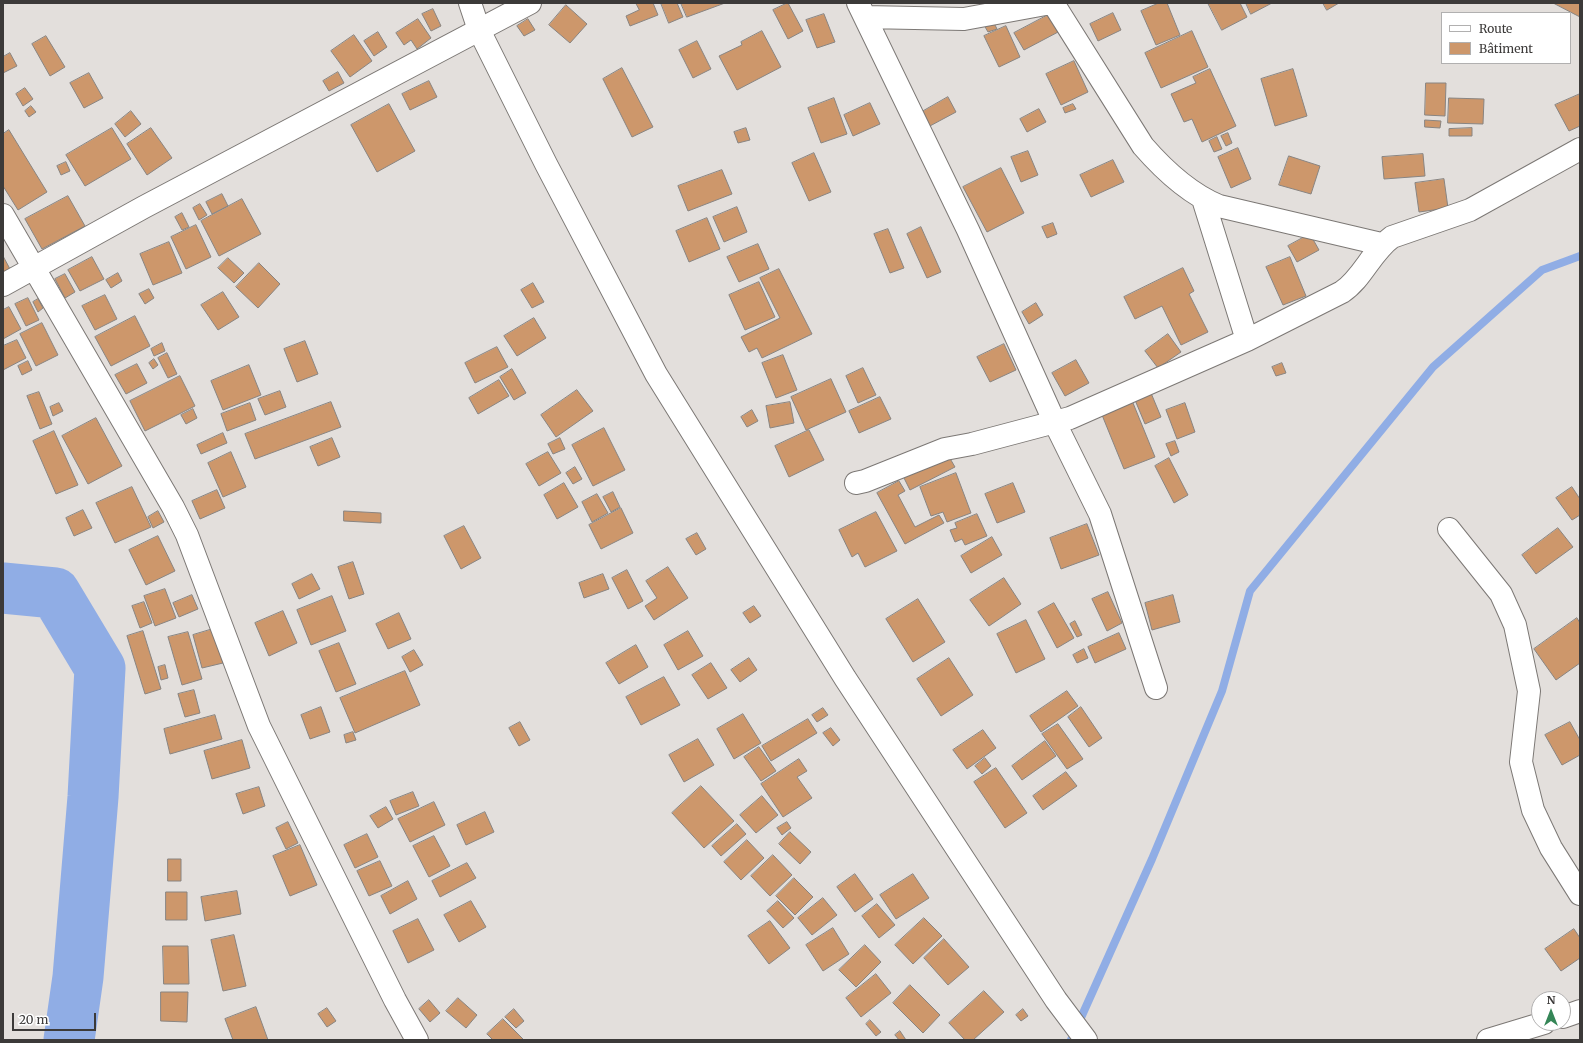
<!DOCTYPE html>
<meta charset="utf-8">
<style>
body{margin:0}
#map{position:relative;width:1583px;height:1043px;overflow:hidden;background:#e3dfdc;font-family:Merriweather,serif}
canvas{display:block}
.frame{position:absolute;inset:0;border:4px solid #3c3a39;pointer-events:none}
.legend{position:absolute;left:1441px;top:12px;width:130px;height:52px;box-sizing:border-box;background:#fff;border:1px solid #b1b0b0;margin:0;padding:5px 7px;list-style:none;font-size:12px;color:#3c3a39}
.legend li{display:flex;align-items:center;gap:8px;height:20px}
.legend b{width:20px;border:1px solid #b1b0b0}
.north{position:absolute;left:1531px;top:991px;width:40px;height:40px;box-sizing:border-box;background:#fff;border:1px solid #b1b0b0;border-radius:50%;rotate:0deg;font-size:11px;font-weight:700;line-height:16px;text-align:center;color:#3c3a39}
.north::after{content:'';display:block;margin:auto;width:14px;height:18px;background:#358657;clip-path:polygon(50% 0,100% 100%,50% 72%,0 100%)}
.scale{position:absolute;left:12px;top:1013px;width:84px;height:18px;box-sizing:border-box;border:2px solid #3c3a39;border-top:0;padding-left:5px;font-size:12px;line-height:14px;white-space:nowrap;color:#3c3a39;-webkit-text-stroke:3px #fff;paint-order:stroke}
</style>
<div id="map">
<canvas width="1583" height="1043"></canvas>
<div class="frame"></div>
<ul class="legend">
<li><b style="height:5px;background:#fff"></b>Route</li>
<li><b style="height:11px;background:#cd976b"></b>Bâtiment</li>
</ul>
<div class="north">N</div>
<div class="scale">20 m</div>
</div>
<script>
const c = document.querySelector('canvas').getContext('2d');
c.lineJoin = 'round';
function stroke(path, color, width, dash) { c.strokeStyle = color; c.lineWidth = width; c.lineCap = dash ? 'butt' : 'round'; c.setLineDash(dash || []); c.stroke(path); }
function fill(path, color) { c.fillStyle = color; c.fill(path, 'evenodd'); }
const stream = new Path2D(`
 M1071 1040 1152 859 1222 691 1250 591 1433 367 1542 270 1580 256`);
const river = new Path2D(`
 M3 588 55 593 100 668 93 797 78 977 69 1040`);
const building = new Path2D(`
 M636 3H653L658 15 630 26 626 16 639 10Z
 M661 3H677L683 17 669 23Z
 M681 3H725L687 17Z
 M788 3 803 31 788 39 773 10Z
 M1159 3H1167L1180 35 1156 45 1141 11Z
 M1208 3H1240L1247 17 1222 30Z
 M1246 3H1272L1251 14Z
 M1323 3H1339L1327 10Z
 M1556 3H1580V17L1555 4Z
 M566 5 587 24 570 43 549 25Z
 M433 9 441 26 431 31 422 14Z
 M1113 13 1121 30 1098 41 1090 24Z
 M824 14 835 42 817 48 806 20Z
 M1050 14 1060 31 1024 50 1014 33Z
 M418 19 431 38 417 49 411 40 404 45 396 33Z
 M528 19 535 30 524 36 517 26Z
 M993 21 997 29 988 32 984 25Z
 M1006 26 1020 57 999 67 984 36Z
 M762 31 781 67 737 90 719 56 742 45 741 42Z
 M1192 31 1208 67 1161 88 1145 53Z
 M378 32 387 47 374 56 364 41Z
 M354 35 372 61 350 77 331 51Z
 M46 36 65 67 50 76 32 44Z
 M697 41 711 69 693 78 679 50Z
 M10 53 17 66 3 73V57Z
 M1074 61 1088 92 1061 105 1046 74Z
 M622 68 653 127 632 137 603 79Z
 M1210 69 1236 126 1202 142 1192 119 1184 122 1171 94 1196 83 1193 77Z
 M1293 69 1307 116 1275 126 1261 79Z
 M338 72 344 83 329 91 323 81Z
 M89 73 103 98 84 108 70 83Z
 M429 81 437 97 410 110 402 94Z
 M1426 83H1446L1445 116 1425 115Z
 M25 88 33 99 23 106 16 94Z
 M1580 94V126L1569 131 1555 105Z
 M948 97 956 112 928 127 920 113Z
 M834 98 847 134 821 143 808 108Z
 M1449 98 1484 99 1483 124 1448 123Z
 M870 103 880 124 853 136 844 115Z
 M389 104 415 151 377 172 351 125Z
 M1073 104 1076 109 1065 113 1063 108Z
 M31 106 36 112 29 117 25 111Z
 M1039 109 1046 122 1027 132 1020 119Z
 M131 111 141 124 125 137 115 124Z
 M1425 120 1441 121 1440 128 1425 127Z
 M112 128 131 159 85 186 66 155Z
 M151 128 172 158 147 175 127 144Z
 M746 128 750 140 738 143 734 132Z
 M1472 128V136H1449V129Z
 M9 130 47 192 18 210 3 186V134Z
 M1228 133 1232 143 1226 146 1221 136Z
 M1217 137 1222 149 1214 152 1209 141Z
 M1238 148 1251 179 1231 188 1218 157Z
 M1028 151 1038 175 1021 182 1011 157Z
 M814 153 831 192 809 201 792 163Z
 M1423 154 1425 176 1384 179 1382 157Z
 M1289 156 1320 166 1311 194 1279 185Z
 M1113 160 1124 182 1091 197 1080 175Z
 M66 162 70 171 61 175 57 166Z
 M1001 168 1024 213 987 232 963 187Z
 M722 170 732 194 688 211 678 186Z
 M1444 179 1448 208 1419 212 1415 183Z
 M222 194 228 206 212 214 206 202Z
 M68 196 85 226 42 249 25 219Z
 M242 199 261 234 219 256 201 221Z
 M200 204 207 215 199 220 193 208Z
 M737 207 747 232 724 242 713 217Z
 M182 213 189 227 182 230 175 217Z
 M707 218 720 249 689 262 676 231Z
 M1053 223 1057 234 1047 238 1042 227Z
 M196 225 211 257 186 269 171 237Z
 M921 227 941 272 927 278 907 234Z
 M888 229 904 268 890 273 874 234Z
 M1310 234 1319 250 1297 262 1288 246Z
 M169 242 182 273 153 285 140 254Z
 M758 244 769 269 739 282 727 257Z
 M3 256 10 269 3 273Z
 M92 257 104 279 80 291 68 270Z
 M1290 257 1306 296 1283 305 1266 267Z
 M228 258 244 273 234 283 218 268Z
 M259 263 280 284 258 308 236 287Z
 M1183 268 1194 291 1189 294 1208 332 1181 345 1162 306 1135 319 1124 297Z
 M779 269 812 334 762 358 757 348 749 352 741 337 780 318 760 278Z
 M118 273 122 281 111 288 106 280Z
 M65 274 75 292 65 298 55 279Z
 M759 282 775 317 745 330 729 295Z
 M533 283 544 302 532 308 521 290Z
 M149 289 154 298 145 304 139 294Z
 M223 292 239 317 218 330 201 305Z
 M105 295 117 319 95 330 82 306Z
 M28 298 39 320 26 326 15 304Z
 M38 299 43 308 38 312 33 302Z
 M1036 303 1043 315 1029 324 1022 312Z
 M9 307 21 329 3 339V310Z
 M135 316 150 346 111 366 95 337Z
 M534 318 546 338 517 356 504 336Z
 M42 323 58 355 36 366 20 334Z
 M1168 334 1181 352 1158 368 1145 351Z
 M17 340 26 358 3 370V346Z
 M305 341 318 374 297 382 284 349Z
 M162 343 165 351 154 356 151 349Z
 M1004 344 1016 370 990 382 977 357Z
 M497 347 508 367 475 383 465 363Z
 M167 353 177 374 168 378 158 358Z
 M783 355 797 390 776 398 762 363Z
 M154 359 158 365 153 369 149 363Z
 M1076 360 1089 383 1065 396 1052 373Z
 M28 361 32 370 22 375 18 366Z
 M1282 363 1286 373 1276 376 1272 367Z
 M137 364 147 383 126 394 115 375Z
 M249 365 261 395 223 410 211 381Z
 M863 368 876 395 858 403 846 376Z
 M512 369 526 393 514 400 500 377Z
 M180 376 195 406 145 431 130 401Z
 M831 379 846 412 806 430 791 397Z
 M499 380 509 396 478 414 469 398Z
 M577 390 593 411 556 437 541 415Z
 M280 391 286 407 265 415 258 399Z
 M39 392 52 424 40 429 27 396Z
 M1151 393 1161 417 1145 424 1135 400Z
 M880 397 891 419 859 433 849 411Z
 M331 402 341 427 255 459 245 434Z
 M790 402 794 423 770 428 766 406Z
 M59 403 63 411 53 416 50 407Z
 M250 403 256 420 227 431 221 414Z
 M1133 403 1155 457 1124 469 1102 415Z
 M1185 403 1195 432 1177 439 1166 410Z
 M193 409 197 418 186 424 181 415Z
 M752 410 758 421 747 427 741 417Z
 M96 418 122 466 88 484 62 436Z
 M604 428 625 470 593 486 572 445Z
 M809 430 824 460 789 477 775 446Z
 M54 431 78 485 56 494 33 441Z
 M223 433 227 443 201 454 197 445Z
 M332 438 340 457 318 466 310 447Z
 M560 438 565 449 553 454 548 444Z
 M1175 441 1179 452 1171 456 1166 444Z
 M231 452 246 487 223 497 208 463Z
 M548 452 561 473 539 486 526 464Z
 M948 455 955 467 910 490 904 478Z
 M1169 458 1188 495 1174 503 1155 466Z
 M575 467 582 479 573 484 566 473Z
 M956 473 971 513 947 522 943 512 931 516 920 487Z
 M899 481 905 491 898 495 915 527 939 515 944 523 905 544 877 493Z
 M564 483 578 507 557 519 544 495Z
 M1013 483 1025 512 997 523 985 494Z
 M132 487 151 527 115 543 96 503Z
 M1572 487 1580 499V515L1572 520 1556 498Z
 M217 490 225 508 200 519 192 501Z
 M613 492 620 507 611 512 603 497Z
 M597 494 608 513 592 522 582 502Z
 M621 508 633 533 601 549 589 525Z
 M83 510 92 528 74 536 66 518Z
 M158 511 164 522 153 528 148 517Z
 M344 511 381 513V523L344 521Z
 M876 512 897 551 865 567 858 553 852 557 839 530Z
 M977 514 987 536 965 545 962 539 955 542 950 530 957 528 955 523Z
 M1087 524 1099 555 1061 569 1050 538Z
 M464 526 481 558 461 569 444 536Z
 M1558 528 1573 547 1536 574 1522 555Z
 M697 533 706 549 696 555 686 539Z
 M158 536 175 571 146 585 129 550Z
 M992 537 1002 555 971 573 961 556Z
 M353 562 364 594 349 599 338 567Z
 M668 567 688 598 654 620 645 606 657 598 646 581Z
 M627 570 643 601 628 609 612 578Z
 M312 574 320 589 299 599 292 584Z
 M603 574 609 589 584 598 579 583Z
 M1004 578 1021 604 989 626 970 600Z
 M165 589 176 618 155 626 144 596Z
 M1108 592 1122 623 1107 631 1092 599Z
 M192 595 198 609 179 617 173 603Z
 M1173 595 1180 622 1152 630 1145 603Z
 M332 596 346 631 311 645 297 610Z
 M918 599 945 642 913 662 886 619Z
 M144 602 152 623 140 628 132 606Z
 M1054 603 1074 638 1057 648 1038 612Z
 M754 606 761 616 750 623 743 613Z
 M283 611 297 643 269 656 255 623Z
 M399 613 411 639 388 649 376 624Z
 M1577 618 1580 623V663L1556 680 1534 649Z
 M1026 620 1045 659 1016 673 997 634Z
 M1075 621 1082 635 1077 637 1070 624Z
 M213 629 223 663 202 668 193 635Z
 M143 631 161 689 145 694 127 636Z
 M688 631 703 656 678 670 664 645Z
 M188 632 202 679 182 685 168 637Z
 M1119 633 1126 649 1095 663 1088 647Z
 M339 643 356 684 336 692 319 651Z
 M636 645 648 667 619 684 606 663Z
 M1084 649 1088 658 1077 663 1073 655Z
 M414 650 423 665 410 672 402 657Z
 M749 658 757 670 740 682 731 670Z
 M949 658 973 695 941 716 917 679Z
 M711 663 727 688 708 699 692 675Z
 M165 665 168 678 161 680 158 667Z
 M405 671 420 705 355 733 340 698Z
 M664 677 680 705 641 725 626 697Z
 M194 690 200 713 185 717 178 694Z
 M1067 691 1078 706 1041 732 1030 716Z
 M321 707 330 732 310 739 301 715Z
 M1081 707 1102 738 1089 747 1068 717Z
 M823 708 828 715 817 722 812 715Z
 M743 714 761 743 734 759 717 729Z
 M215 715 222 739 170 754 164 729Z
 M808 719 817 733 771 761 762 746Z
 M520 722 530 740 519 746 509 728Z
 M1570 722 1580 740V755L1562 765 1545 735Z
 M1058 724 1083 759 1067 769 1042 734Z
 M831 728 840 740 833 746 823 733Z
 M983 730 996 748 967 769 953 750Z
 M353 732 356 740 346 743 344 735Z
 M698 739 714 765 684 782 669 755Z
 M242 740 250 768 212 779 204 751Z
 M1045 741 1056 756 1022 780 1012 766Z
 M759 747 776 771 761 781 744 757Z
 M985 758 991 766 982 774 975 766Z
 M799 759 807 771 797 777 812 798 783 817 761 784Z
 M996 768 1027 813 1005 828 974 782Z
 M1066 772 1077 786 1043 810 1033 796Z
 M701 786 734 821 704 848 672 813Z
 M259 787 265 806 243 814 236 794Z
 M413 792 419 806 396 815 390 801Z
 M762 796 778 815 756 833 740 815Z
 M434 802 445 825 410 842 398 819Z
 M386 807 393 819 378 828 370 816Z
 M485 812 494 832 466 845 457 825Z
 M288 822 298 843 286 849 276 828Z
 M787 822 791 828 782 835 777 828Z
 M737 824 746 834 721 856 712 846Z
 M790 832 811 852 800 864 779 844Z
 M367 834 378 857 355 868 344 845Z
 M434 836 450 866 429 877 413 846Z
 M747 840 764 858 741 880 724 862Z
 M300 845 317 885 290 896 273 856Z
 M773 855 792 875 770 896 751 876Z
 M168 859H181V881H168Z
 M380 861 392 886 369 896 357 871Z
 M467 863 476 878 440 897 432 881Z
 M855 874 873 899 855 912 837 887Z
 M913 874 929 898 896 919 880 895Z
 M794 878 813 897 795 915 776 896Z
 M408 881 417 899 390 914 381 896Z
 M237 891 241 914 205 921 201 897Z
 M166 892H187V920H166Z
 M823 898 837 915 812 935 798 918Z
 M471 901 486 927 459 942 444 915Z
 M778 901 794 918 783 928 767 911Z
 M877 904 895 925 879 938 862 916Z
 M924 918 942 936 913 964 895 945Z
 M418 919 434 950 408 963 393 931Z
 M770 921 790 948 769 964 748 936Z
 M833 928 849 954 823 971 806 945Z
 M1574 929 1580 938V958L1561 971 1545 949Z
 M234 935 246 986 223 991 211 940Z
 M944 939 969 967 948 985 924 958Z
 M865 945 881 962 856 987 839 970Z
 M163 946H188L189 984H164Z
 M876 974 891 993 861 1017 846 998Z
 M910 985 940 1015 923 1033 893 1003Z
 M984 991 1004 1012 973 1040H965L949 1023Z
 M161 992H188L187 1022 161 1021Z
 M458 998 477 1015 466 1028 446 1011Z
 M429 1000 440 1013 430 1022 419 1009Z
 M256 1007 268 1040H233L225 1019Z
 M327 1008 336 1021 327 1027 318 1014Z
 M514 1009 524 1021 516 1028 505 1017Z
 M1023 1009 1028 1016 1021 1021 1016 1015Z
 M503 1019 524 1040H493L487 1034Z
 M870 1020 881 1032 876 1036 866 1024Z
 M900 1031 906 1040H899L895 1035Z`);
const street = new Path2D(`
 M858 3 968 230 1055 423 1100 514 1156 688
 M1053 3 1143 146C1163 169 1190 194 1219 206L1381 244
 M865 17 964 19 1051 3
 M1203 199 1247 340
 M3 215 173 507 187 535 259 726 395 1000 417 1040
 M3 285 144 207 530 3
 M856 483 865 481 945 449 972 444 1070 418 1247 340 1342 292C1363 278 1371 252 1392 237L1470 210 1580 149
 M1449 529 1501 594 1515 625 1529 691 1521 762 1533 810 1551 848 1580 894
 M1563 1017 1580 1011
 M1488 1040 1544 1023`);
const secondary = new Path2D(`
 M470 3 479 30 546 164 656 374 845 678 1056 1000 1086 1040`);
stroke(stream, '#90ade5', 8);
stroke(river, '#90ade5', 51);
fill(building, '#cd976b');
stroke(building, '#888481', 1);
stroke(street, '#7c7875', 24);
stroke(secondary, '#7c7875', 24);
stroke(street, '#fff', 22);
stroke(secondary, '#fff', 22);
</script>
